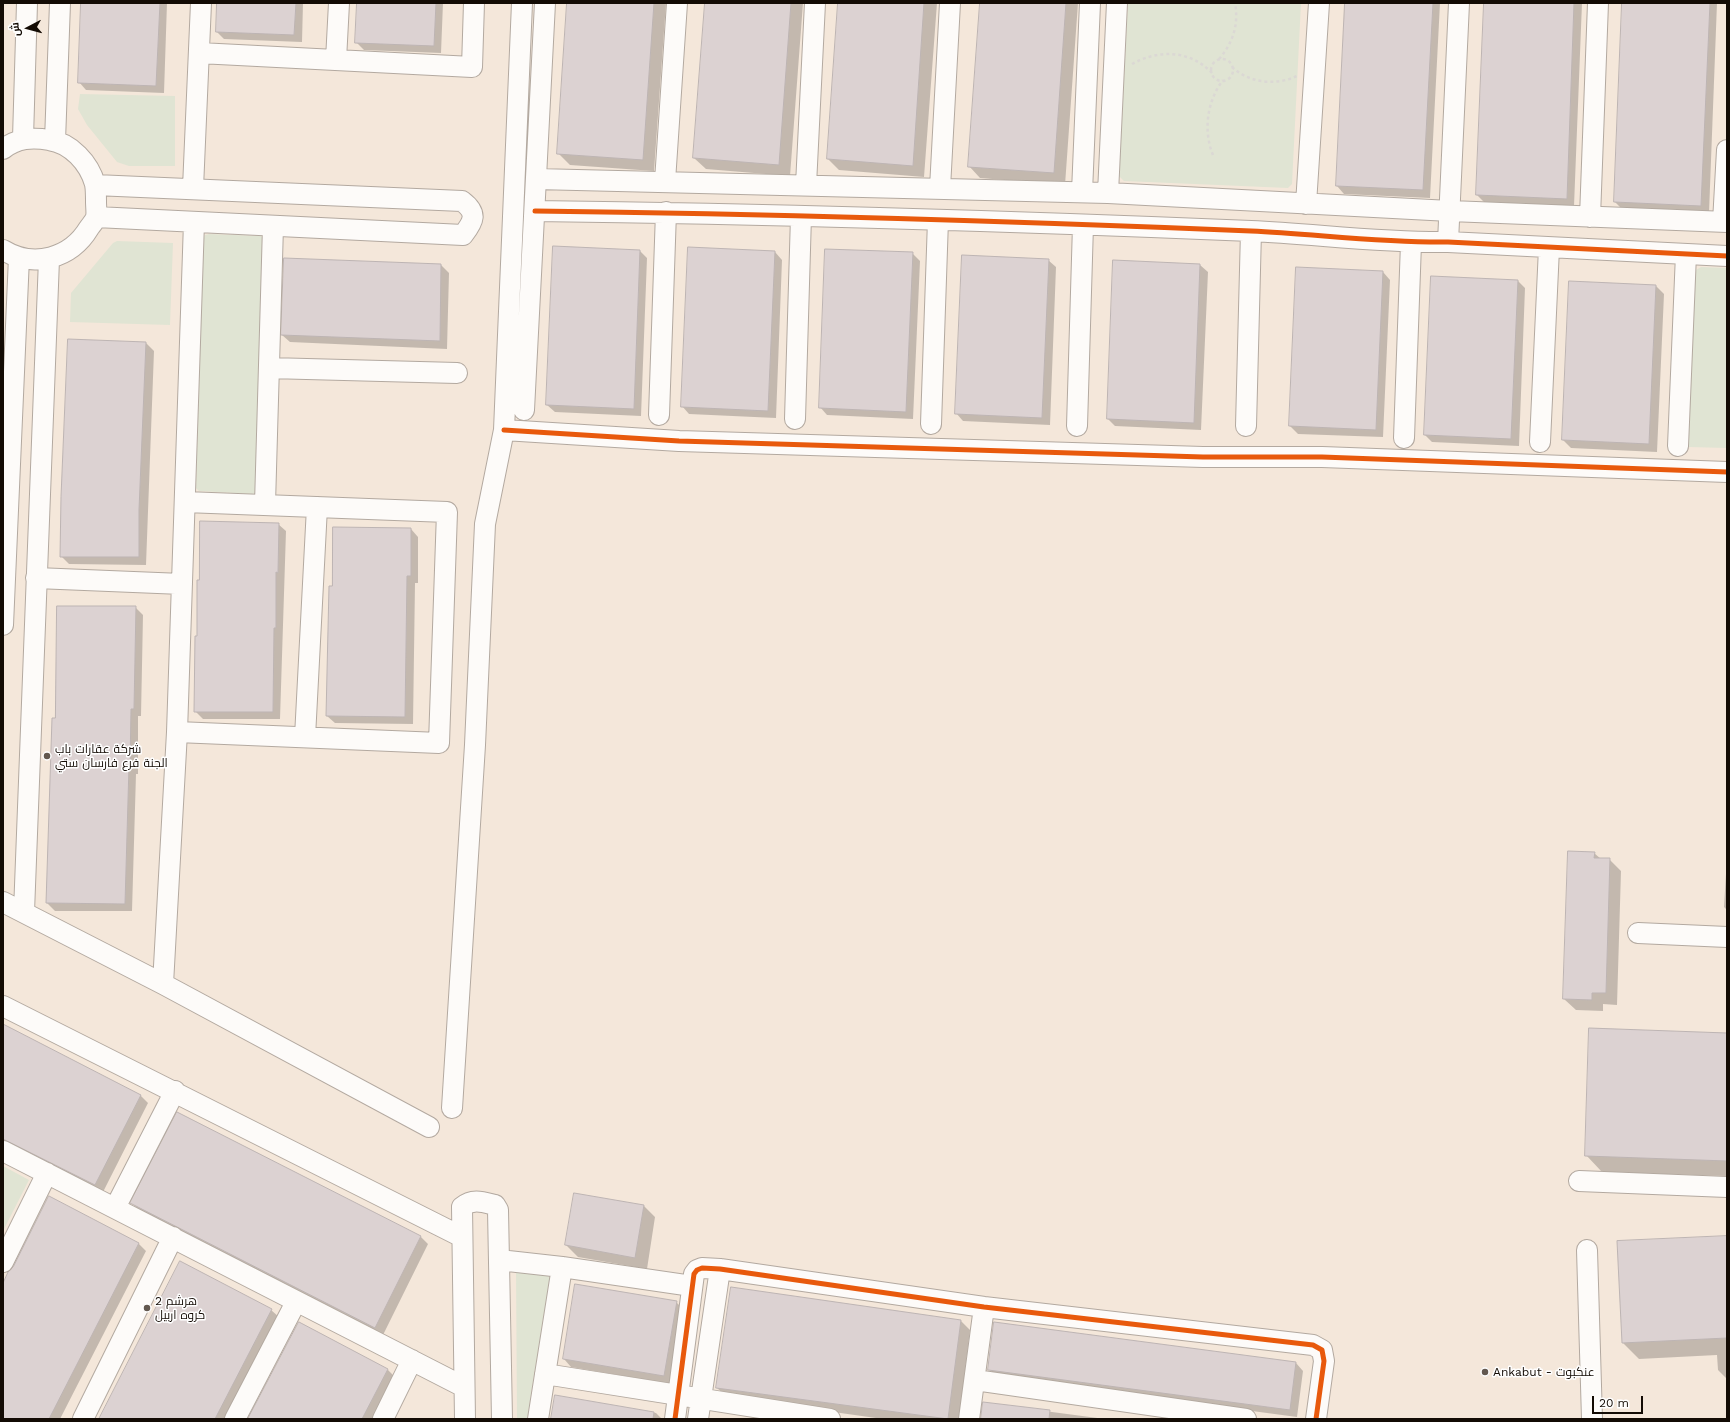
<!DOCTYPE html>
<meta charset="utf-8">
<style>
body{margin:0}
#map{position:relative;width:1730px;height:1422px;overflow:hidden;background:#f4e7da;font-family:"Work Sans",Cairo,sans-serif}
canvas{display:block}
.frame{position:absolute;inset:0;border:4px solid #130b04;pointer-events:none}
.north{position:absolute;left:8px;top:8px;width:40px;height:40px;-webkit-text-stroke:3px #fff;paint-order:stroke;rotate:264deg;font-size:11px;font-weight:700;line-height:16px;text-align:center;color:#130b04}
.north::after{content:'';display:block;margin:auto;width:14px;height:18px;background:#130b04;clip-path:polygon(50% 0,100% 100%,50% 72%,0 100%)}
.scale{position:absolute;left:1592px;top:1396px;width:51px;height:18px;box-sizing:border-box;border:2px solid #130b04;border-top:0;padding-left:5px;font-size:12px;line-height:14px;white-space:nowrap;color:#130b04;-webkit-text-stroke:3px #fff;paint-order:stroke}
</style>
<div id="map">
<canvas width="1730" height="1422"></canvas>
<div class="frame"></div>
<div class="north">ش</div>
<div class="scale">20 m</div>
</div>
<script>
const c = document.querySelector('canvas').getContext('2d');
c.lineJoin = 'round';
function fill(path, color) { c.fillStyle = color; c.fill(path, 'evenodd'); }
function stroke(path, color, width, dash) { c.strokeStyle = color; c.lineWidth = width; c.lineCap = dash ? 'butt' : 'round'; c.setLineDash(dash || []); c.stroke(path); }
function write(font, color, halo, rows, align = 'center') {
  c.font = font + ' "Work Sans",Cairo,sans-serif'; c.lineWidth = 3; c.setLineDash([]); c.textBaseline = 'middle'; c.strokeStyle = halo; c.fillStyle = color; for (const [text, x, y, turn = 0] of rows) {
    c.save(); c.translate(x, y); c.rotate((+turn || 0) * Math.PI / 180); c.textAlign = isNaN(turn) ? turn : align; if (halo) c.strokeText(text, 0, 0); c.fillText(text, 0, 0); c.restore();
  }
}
const green = new Path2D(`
 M1128 3H1301L1292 184 1288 188 1124 181 1119 176Z
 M80 94 175 96V166H129L117 162 87 125 78 109Z
 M209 234 261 236 263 238 256 490 255 493 252 494 199 491 196 488 203 240 205 235Z
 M117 241 173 243 170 325 70 322 71 293 113 243Z
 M1701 267 1727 268V448L1688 447 1694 276 1696 270Z
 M3 1166 29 1180 3 1231Z
 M516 1271 550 1275 527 1419H517Z`);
const shadow = new Path2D(`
 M82 3H167L164 93 86 90 79 82Z
 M218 3H303L302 42 224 39 217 32Z
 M358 3H443L441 53 364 50 356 42Z
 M569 3H666L654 171 570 165 558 153Z
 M706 3H803L790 176 706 169 694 158Z
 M839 3H937L924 177 839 170 828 159Z
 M981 3H1078L1065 185 980 178 969 166Z
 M1345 3H1440L1430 198 1344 194 1337 186Z
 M1485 3H1582L1574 206 1484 202 1477 195Z
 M1623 3H1717L1709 213 1622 209 1615 202Z
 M640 251 647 258 641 416 555 412 547 405Z
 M775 252 782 260 776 418 689 414 682 406Z
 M912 253 920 261 913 419 827 415 820 407Z
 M1048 260 1056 267 1050 425 963 421 956 413Z
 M441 265 449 273 447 349 290 342 282 335Z
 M1200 265 1208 272 1201 430 1115 426 1108 419Z
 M1383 272 1390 280 1383 437 1298 434 1290 426Z
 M1518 281 1525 288 1519 446 1432 442 1425 435Z
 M1656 286 1664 294 1657 452 1571 448 1563 440Z
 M146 343 154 351 146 565 69 564 61 556Z
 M278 524 286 531 280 719H203L195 711 198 637Z
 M411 529 418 537V583H415L413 724 335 723 327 716 333 587Z
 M135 607 143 615 141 716H138V774H136L132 911H55L47 903 56 719Z
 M1594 853 1601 859H1609L1621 871 1617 1005 1603 1004V1011L1576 1010 1564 999Z
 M1727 857V910L1724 907Z
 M3 1026 140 1095 148 1103 103 1192 3 1142Z
 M1727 1034V1176L1602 1172 1586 1155Z
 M178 1113 421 1237 428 1244 383 1335 139 1210 132 1203Z
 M49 1197 139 1244 146 1251 60 1419H3V1285L14 1268Z
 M644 1206 655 1217 647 1269 578 1257 566 1245Z
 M1727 1237V1379L1718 1370 1717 1355 1639 1359 1623 1343Z
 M676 1302 684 1310 672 1384 571 1367 564 1359Z
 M271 1310 279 1317 226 1419H100Z
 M960 1320 970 1330 959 1419H883L727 1397 717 1388Z
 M1296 1363 1303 1371 1297 1417 997 1377 989 1369Z
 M388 1370 395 1377 373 1419H248Z
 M556 1396 656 1413 662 1419H552Z
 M984 1403 1105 1419H982Z`);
const building = new Path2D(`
 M81 3H160L156 86 78 83Z
 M217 3H296L294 35 216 32Z
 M357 3H436L434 46 355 43Z
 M567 3H654L643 160 557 154Z
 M705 3H791L779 165 693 158Z
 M838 3H924L913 166 827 159Z
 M980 3H1066L1054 173 968 167Z
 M1345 3H1433L1423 190 1336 186Z
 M1484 3H1574L1567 199 1476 195Z
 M1622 3H1710L1701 206 1614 202Z
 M553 246 640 250 634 409 546 405Z
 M688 247 775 251 768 411 681 407Z
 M825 249 913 252 906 412 819 408Z
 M962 255 1049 259 1042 418 955 414Z
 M284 258 441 264 440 341 281 335Z
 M1113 260 1200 264 1194 423 1107 419Z
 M1296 267 1383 271 1376 430 1289 426Z
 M1431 276 1518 280 1511 439 1424 435Z
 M1569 281 1656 285 1649 444 1562 440Z
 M68 339 146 342 139 510V557H60L61 497Z
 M200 521 279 523 278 573 276 572V628H274L273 712H194L195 636H197V580H199Z
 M333 527 411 528V576H407L405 717 326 716 329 586H332Z
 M57 606H136L134 709H131L130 766H129L125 904 46 903 52 718H55Z
 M1568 851 1595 852 1594 858H1610L1606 993H1592V1000L1563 999Z
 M3 1024 141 1095 95 1185 3 1139Z
 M1589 1028 1727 1033V1161L1585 1156Z
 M177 1112 421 1236 375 1328 130 1203Z
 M574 1193 644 1205 635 1258 565 1245Z
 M49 1196 139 1243 49 1419H3V1283L8 1272 13 1267Z
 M1727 1236V1338L1622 1343 1617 1241Z
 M180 1261 272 1309 260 1332 215 1419H99Z
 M575 1284 677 1301 664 1376 563 1359Z
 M731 1287 961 1320 948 1419 716 1388Z
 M299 1322 388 1369 362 1419H248Z
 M994 1322 1296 1362 1290 1410 988 1370Z
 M555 1395 654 1412 653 1419H551Z
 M983 1402 1050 1410 1049 1419H981Z`);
const path = new Path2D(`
 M1219 59C1233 43 1239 24 1235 3
 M1211 70a11 11 0 1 1 22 0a11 11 0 1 1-22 0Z
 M1132 64C1159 49 1190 50 1212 73
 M1232 67C1249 83 1276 86 1297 76
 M1213 155C1203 131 1207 101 1223 80`);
const minor = new Path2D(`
 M199 53 472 67 474 3
 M336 60 339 3
 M23 138 27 3
 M55 141 60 3
 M3 149C17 138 32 137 49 140 71 143 89 163 95 184 96 189 96 197 96 202 96 207 97 213 96 217 95 221 91 225 89 228 71 258 34 269 3 250
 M536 179 1108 193 1450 211 1727 222
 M665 181 677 3
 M95 185 462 201C478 213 474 221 463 235L96 217
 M806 185 815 3
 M193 188 201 3
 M940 188 950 3
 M1082 192 1090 3
 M1108 193 1117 3
 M1306 204 1319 3
 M535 211C773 214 1012 221 1251 231 1316 234 1382 243 1448 242L1727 256
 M1590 217 1598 3
 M1723 222 1727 150
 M1448 242 1459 3
 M269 368 457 373
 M524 410 545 3
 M659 415 666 212
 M795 419 801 216
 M931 424 938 220
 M1077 426 1083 225
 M1246 426 1251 231
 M504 430 679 441 1203 457H1322L1727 472
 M1404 438 1411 243
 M1540 442 1549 248
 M1678 446 1686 254
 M265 504 273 226
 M36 578 182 584
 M3 625 19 257
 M177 732 439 743 447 512 185 502
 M305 737 317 507
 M3 902 163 984 429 1127
 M24 912 49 259
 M1638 933 1727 937
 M163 984 177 732 194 222
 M3 1006 462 1237
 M452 1108 475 745 485 524 504 430 522 3
 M3 1151 464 1387
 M1579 1181 1727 1187
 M115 1208 175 1091
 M1587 1250 1592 1419
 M499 1260 562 1267 692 1286
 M3 1262 47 1173
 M545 1374 830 1419
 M975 1380 1246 1419
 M83 1419 173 1237
 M235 1419 296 1302
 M383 1419 412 1360
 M465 1419 462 1207C473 1198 483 1202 495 1205L498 1210 502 1419
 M538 1419 562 1267
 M675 1419 694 1274 697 1270 702 1268 720 1269 984 1307 1313 1345 1322 1350 1324 1361 1316 1419
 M698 1419 720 1269
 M969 1419 984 1307`);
const cycleway = new Path2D(`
 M535 211C773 214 1012 221 1251 231 1316 234 1382 243 1448 242L1727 256
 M504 430 679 441 1203 457H1322L1727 472
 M675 1419 694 1274 697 1270 702 1268 720 1269 984 1307 1313 1345 1322 1350 1324 1361 1316 1419`);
const markers = [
 [47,756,4,"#62584f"],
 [147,1308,4,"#62584f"],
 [1485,1372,4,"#62584f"]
];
const poiNames = [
 ["شرکة عقارات باب",55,749],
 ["الجنة فرع فارسان ستي",55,763],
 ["هرشم 2",155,1301],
 ["كروه اربيل",155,1315],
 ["Ankabut - عنکبوت",1493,1372]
];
fill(green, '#e0e4d3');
fill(shadow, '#0003');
fill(building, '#dcd2d2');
stroke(building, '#bdb4b3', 1);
stroke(minor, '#b3a9a0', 22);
stroke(path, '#dbd8d4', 2.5, [3, 3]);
stroke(minor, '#fdfbf9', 20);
stroke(cycleway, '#e8590c', 5);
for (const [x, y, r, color] of markers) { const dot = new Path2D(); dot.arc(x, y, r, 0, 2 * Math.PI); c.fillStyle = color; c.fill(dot); stroke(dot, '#fff', 1.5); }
write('12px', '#130b04', '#fff', poiNames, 'left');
</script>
